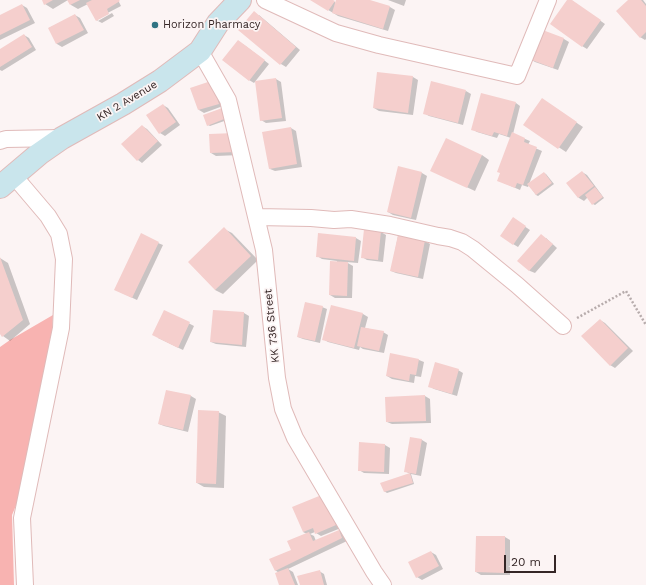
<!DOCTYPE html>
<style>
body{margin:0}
#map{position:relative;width:646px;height:585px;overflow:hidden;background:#fcf4f4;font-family:"Work Sans",sans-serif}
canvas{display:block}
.scale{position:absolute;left:504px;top:555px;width:52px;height:18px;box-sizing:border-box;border:2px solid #352626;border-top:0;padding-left:5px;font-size:12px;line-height:14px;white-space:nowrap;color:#352626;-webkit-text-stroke:3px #fcf4f4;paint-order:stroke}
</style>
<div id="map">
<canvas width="646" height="585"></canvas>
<div class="scale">20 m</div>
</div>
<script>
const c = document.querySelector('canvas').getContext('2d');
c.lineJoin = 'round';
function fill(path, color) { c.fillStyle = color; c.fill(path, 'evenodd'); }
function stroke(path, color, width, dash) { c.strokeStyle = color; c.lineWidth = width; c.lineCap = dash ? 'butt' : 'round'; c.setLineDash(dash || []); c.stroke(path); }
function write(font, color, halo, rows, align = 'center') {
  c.font = font + ' "Work Sans",sans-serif'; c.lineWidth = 3.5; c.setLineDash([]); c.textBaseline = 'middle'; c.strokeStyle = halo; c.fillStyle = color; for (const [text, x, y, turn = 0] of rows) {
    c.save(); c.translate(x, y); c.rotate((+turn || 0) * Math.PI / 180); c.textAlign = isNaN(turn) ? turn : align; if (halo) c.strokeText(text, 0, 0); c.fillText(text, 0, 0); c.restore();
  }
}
const forest = new Path2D(`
 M53 315 51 348 32 467 12 515 14 585H0V347L10 340Z`);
const shadow = new Path2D(`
 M43 0H118L121 6 98 18V21L97 20 88 4 78 9 71 5 68 0 53 9 45 4Z
 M312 0H332L336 3 337 0H366L390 7 395 10 388 31 338 16Z
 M388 0H406L404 6Z
 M569 0H571L574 2 605 24 587 49 582 46Z
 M630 0H643L646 4V39L645 40 640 37Z
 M22 5 27 8 35 23 0 40V17Z
 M112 13 114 16 102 23 98 21Z
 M75 15 80 18 88 33 62 47 57 44 49 28Z
 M259 15 300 50 286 67 281 64 240 29Z
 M541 30 564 39 569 42 558 70 535 62 530 59Z
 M24 35 29 38 36 50 2 71 0 70V50Z
 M243 44 269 64 254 83 249 80Z
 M378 73 413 77 418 80 413 115 379 111 374 108Z
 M276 79 281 82 286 121 266 123 261 120 256 82Z
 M211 82 223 106 204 113 199 110Z
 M466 91 471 94 463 125 429 116 424 113Z
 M516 103 520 106 513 134 530 141 528 145 542 151 529 184 544 173 546 174 554 184 538 196 536 195 529 185 528 187 522 185 520 190 504 183 511 138 499 134 497 138 477 132 472 129Z
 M549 104 583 127 566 152 525 125Z
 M163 105 168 108 180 125 165 136 160 133Z
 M204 116 230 119 210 126 208 125Z
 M142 126 147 129 162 145 142 163 138 160Z
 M291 128 296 131 302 167 275 171 270 169Z
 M234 134 240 155 216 156 211 153Z
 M482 155 489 160 475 191 432 171Z
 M399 168 422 173 427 176 416 220 393 215 388 212Z
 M582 172 587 175 604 198 595 205 593 204 588 197 584 201 579 198 567 183Z
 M518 222 530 230 518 247 513 244Z
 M224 229 232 233 258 260 223 294 215 290Z
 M381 232 386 235 383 262 367 260 362 257Z
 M398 236 425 241 430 244 423 279 396 273 391 271Z
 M356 238 361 241 358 263 346 262 353 266 352 298H335L330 295 337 261 322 259 317 256Z
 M546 238 557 248 535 273 530 271 519 261Z
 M158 243 163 245 137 300 120 292Z
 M0 258 8 263 30 324 10 341 3 336 0 333Z
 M332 306 363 314 368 317 365 328 383 332 388 335 384 353 363 349 360 347 359 350 328 342 323 339Z
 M322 307 327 309 320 343 303 339 298 337Z
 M165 311 194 326 183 350 158 338Z
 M214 311 244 313 249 316 246 347 216 344 211 342Z
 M600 320 605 323 633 351 615 368 610 365Z
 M391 354 419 360 424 362 421 377 415 376 414 383 392 379 387 376Z
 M458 370 463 373 457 396 434 389 429 386Z
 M167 391 191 396 196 399 188 432 164 426 159 424Z
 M425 396 430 399 431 423 392 424 387 422Z
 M218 412 226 416 224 488 204 487 197 483Z
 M411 438 422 440 427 443 421 476 411 474 414 484 387 493 384 491 410 474 405 471Z
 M360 443 385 445 390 448 389 474 364 473 359 470Z
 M323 495 341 528 321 536 316 533 315 532 310 534 314 536 316 541 339 531 344 534 347 541 288 569 293 572 298 585H280L279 573 275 570 307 534 303 532Z
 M477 537H505L510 540V575H481L476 572Z
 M431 552 436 555 443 569 422 580 417 577Z
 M319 571 324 574 327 585H301Z`);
const building = new Path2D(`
 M42 0H53L44 5Z
 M67 0H80L70 5Z
 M92 0H119L120 1 107 9 109 14 96 21 86 3Z
 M310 0H333L335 1 328 11Z
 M336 0H370L390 6 383 29 332 13Z
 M567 0H572L601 20 582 47 550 24Z
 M628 0H641L646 6V32L640 38 616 11Z
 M22 4 30 20 0 35V15Z
 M254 11 296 47 280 65 238 30Z
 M75 14 84 30 56 44 48 28Z
 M540 29 564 38 553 68 529 59Z
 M24 34 32 47 0 67V49Z
 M238 40 265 60 249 81 222 60Z
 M377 72 413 76 408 113 373 108Z
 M276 78 282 118 260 121 255 81Z
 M211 81 219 104 198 110 190 88Z
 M431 81 466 90 458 123 423 114Z
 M481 93 516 102 507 136 494 132 492 136 471 130Z
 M542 98 577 122 558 149 523 125Z
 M163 104 176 122 159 134 146 115Z
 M225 107 229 117 207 126 203 115Z
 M142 125 158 141 137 161 121 144Z
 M291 127 297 164 269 169 262 132Z
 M512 132 525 138 524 142 537 147 523 185 517 183 515 188 497 181 500 173 497 172Z
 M235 133 236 152 210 153 209 134Z
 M446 138 482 155 467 188 430 171Z
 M398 166 422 172 411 218 387 212Z
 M582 171 594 186 578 198 566 183Z
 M544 172 552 183 536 195 527 184Z
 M595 187 603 197 592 205 585 195Z
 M513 217 526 226 513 245 500 236Z
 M224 227 251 256 215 290 188 262Z
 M364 229 381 231 378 260 361 258Z
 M141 233 159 242 132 298 114 290Z
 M318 233 356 237 354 261 316 257Z
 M541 234 553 244 529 271 517 261Z
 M398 235 425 240 418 277 390 271Z
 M0 257 23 320 2 337 0 334Z
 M330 261 348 262 347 296 329 295Z
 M305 302 323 306 315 341 297 337Z
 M331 305 363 313 354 348 322 340Z
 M164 310 190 322 178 348 152 335Z
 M213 310 244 312 242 345 210 342Z
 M600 319 628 348 610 366 581 336Z
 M361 327 384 331 379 351 357 346Z
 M390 353 419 359 416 375 410 374 409 381 386 376Z
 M435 362 459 369 452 394 428 387Z
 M166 390 191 395 183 430 158 424Z
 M425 395 426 421 386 422 385 397Z
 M198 410 219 411 216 484 196 483Z
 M410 437 422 439 416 474 404 472Z
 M359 442 385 444 384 472 358 471Z
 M410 473 413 483 384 492 380 483Z
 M324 494 336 525 315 534 313 528 303 532 292 507Z
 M339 530 342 538 275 571 269 559 291 550 287 541 309 532 313 541Z
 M476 536H505V573L475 572Z
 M431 551 439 566 416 578 408 562Z
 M288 568 295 585H279L275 573Z
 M320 570 324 585H300L297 576Z`);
const path = new Path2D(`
 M577 318 626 291 646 325`);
const street = new Path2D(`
 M265 0 336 33 379 45 517 76 548 0
 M200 51 228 100 264 250 277 378 283 409 295 438 374 572 383 585
 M0 141 6 139 62 138
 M14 176 48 216 59 234 64 259 61 328 22 518 25 585
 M256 217 311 218 334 220 351 219 390 225 438 236 450 238 462 242 473 249 517 285 563 326`);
const secondary = new Path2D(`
 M0 187 39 154 62 138 123 104 160 81 200 51 218 23 240 0`);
const markers = [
 [155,25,4,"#2f7383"]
];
const poiNames = [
 ["Horizon Pharmacy",163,25]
];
const streetNames = [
 ["KN 2 Avenue",127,101,-31],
 ["KK 736 Street",272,326,-96]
];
fill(forest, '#f8b3b1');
fill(shadow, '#0003');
fill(building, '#f5cfcd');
stroke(street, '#e0bab9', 18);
stroke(secondary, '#e0bab9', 24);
stroke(path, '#b7acac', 2.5, [2, 2]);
stroke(street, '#fff', 16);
stroke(secondary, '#c9e5ec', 22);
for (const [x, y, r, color] of markers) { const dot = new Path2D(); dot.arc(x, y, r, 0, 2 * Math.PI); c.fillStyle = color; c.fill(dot); stroke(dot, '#fcf4f4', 1.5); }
write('11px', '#352626', '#fcf4f4', poiNames, 'left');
write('11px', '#352626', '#fcf4f4', streetNames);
</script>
